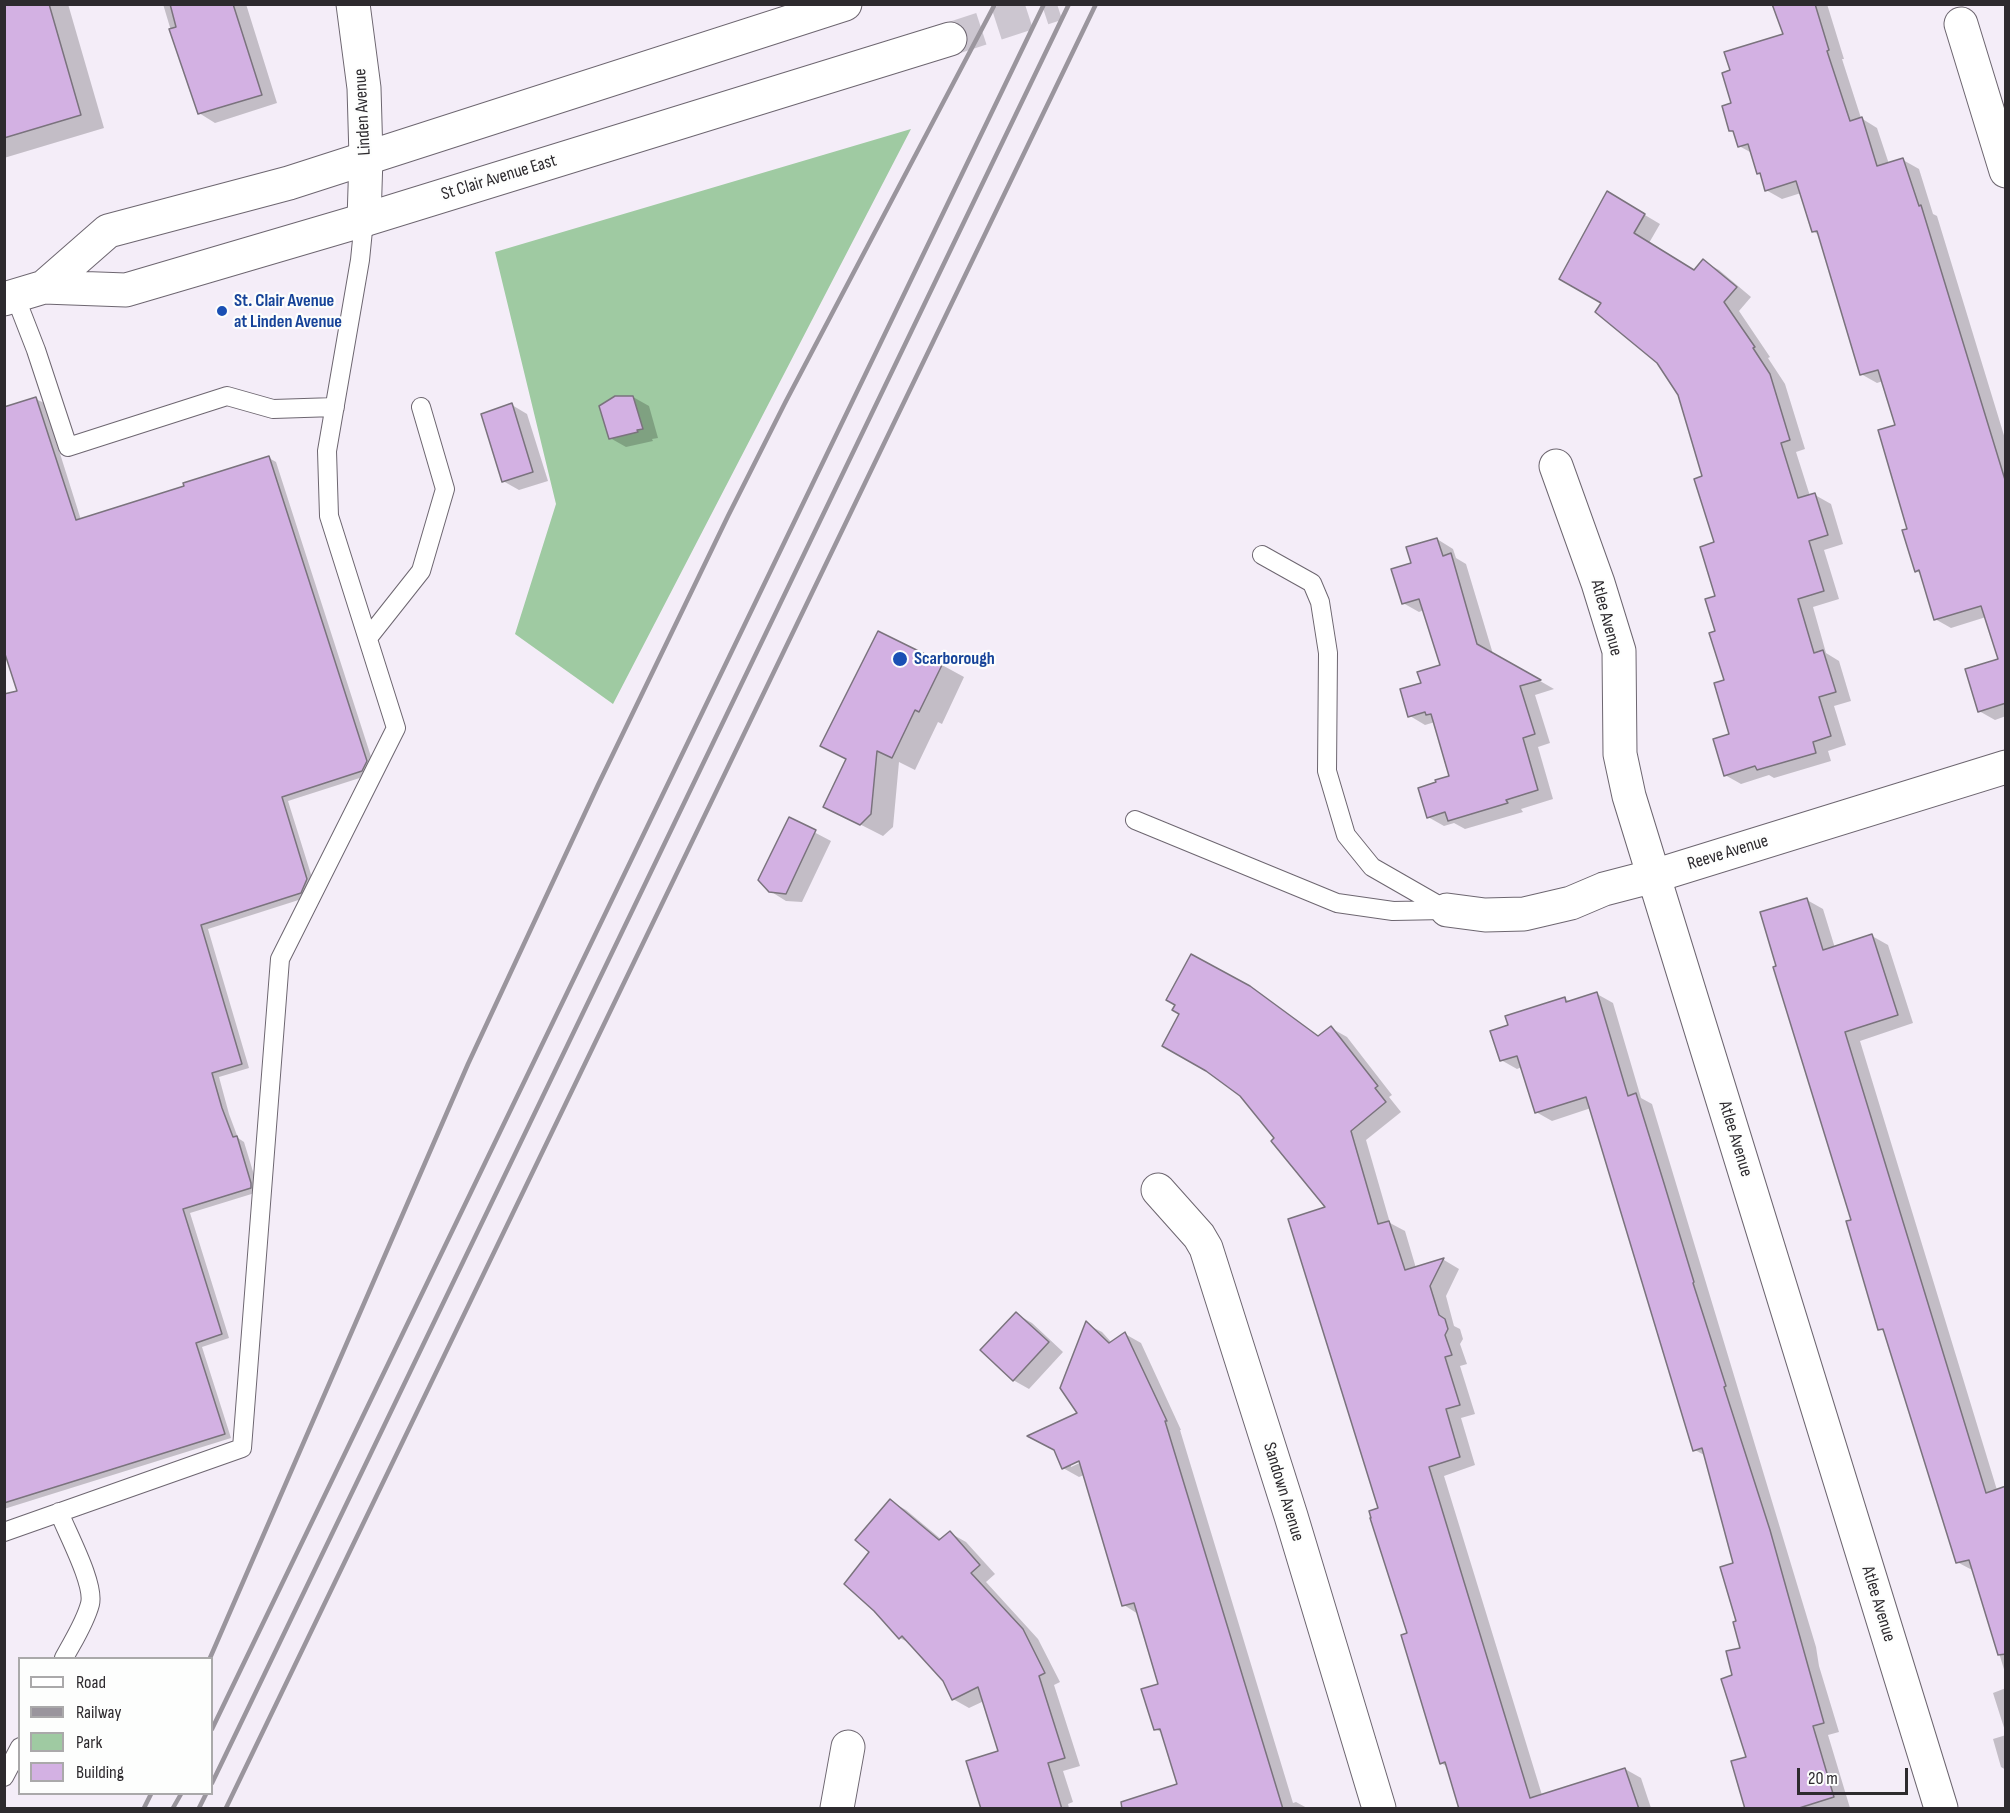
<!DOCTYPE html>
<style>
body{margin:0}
#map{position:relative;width:2010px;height:1813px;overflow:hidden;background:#f4edf8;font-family:"Sofia Sans Condensed",sans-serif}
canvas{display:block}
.frame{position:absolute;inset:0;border:6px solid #2d2a2e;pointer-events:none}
.legend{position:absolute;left:18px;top:1657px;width:195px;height:138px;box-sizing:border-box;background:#fdfefd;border:2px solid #aaa9aa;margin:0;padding:8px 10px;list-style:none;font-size:18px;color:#2d2a2e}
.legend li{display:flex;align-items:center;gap:12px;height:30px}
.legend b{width:30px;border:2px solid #aaa9aa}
.scale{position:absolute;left:1797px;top:1768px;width:111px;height:27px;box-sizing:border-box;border:3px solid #2d2a2e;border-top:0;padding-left:8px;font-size:18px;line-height:21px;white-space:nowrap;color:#2d2a2e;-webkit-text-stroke:4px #fdfefd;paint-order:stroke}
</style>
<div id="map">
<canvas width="2010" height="1813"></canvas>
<div class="frame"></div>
<ul class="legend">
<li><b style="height:8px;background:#fff"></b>Road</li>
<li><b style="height:8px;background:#9a959d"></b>Railway</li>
<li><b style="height:16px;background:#9fcaa2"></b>Park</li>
<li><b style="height:16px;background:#d3b1e3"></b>Building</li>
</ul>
<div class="scale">20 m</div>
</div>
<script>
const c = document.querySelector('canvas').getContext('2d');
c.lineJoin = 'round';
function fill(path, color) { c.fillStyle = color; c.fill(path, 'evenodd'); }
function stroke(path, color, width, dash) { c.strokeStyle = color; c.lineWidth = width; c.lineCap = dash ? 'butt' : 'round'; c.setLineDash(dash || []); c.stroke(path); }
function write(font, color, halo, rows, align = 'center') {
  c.font = font + ' "Sofia Sans Condensed",sans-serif'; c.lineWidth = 4.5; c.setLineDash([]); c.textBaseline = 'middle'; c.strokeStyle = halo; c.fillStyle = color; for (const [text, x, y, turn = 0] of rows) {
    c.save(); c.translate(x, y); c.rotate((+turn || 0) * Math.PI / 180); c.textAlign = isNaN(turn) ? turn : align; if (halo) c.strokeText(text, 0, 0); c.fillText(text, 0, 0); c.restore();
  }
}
const green = new Path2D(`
 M911 129 613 704 515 634 556 504 495 252Z`);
const shadow = new Path2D(`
 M4 4H68L104 128 4 158Z
 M163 4H246L277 103 215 123 199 113 188 76 184 74Z
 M1774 4H1827L1844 59H1842L1861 118 1877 128 1889 164 1903 160 1919 169 1933 214 1937 216 2006 442V716L1995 720 1979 711 2000 660 1986 617 1951 628 1935 619 1922 574 1916 571 1909 530 1897 426 1883 381 1877 383 1861 374 1820 236 1813 231 1801 193 1782 199 1766 190 1762 175 1758 173 1752 153 1739 146 1735 133 1731 130 1733 104 1785 35Z
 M1608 193 1660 224 1649 243 1695 271 1703 261 1719 270 1751 297 1739 311 1770 357 1768 358 1785 384 1805 449 1796 452 1810 496 1815 495 1831 504 1843 544 1824 550 1839 599 1813 607 1826 653 1839 661 1851 701 1834 706 1846 745 1828 751 1831 761 1774 778 1769 775 1741 784 1725 775 1731 735 1726 681 1717 632 1715 543 1699 423 1658 362 1603 303Z
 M633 397 649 406 658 438 652 439 653 441 626 447 610 438Z
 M36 399 44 403 81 520 269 458 276 462 374 766 369 775 288 801 314 884 308 897 208 929 249 1068 219 1077 229 1114 238 1138 244 1142 258 1188V1192L190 1213 229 1338 202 1347 231 1438 4 1509V696L18 692Z
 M512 405 527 414 548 481 519 490 503 481Z
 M1437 539 1453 549 1456 558 1466 564 1493 654 1554 689 1535 695 1550 743 1538 747 1553 799 1521 809 1523 812 1465 829 1454 823 1444 826 1428 817 1451 777 1435 722 1425 725 1410 716 1423 684 1442 666 1424 610 1419 612 1403 603 1412 564Z
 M942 665 964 677 942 724 938 722 915 770 899 762 893 827 883 836 824 806 847 760 822 746Z
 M789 819 831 841 802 902 786 901 770 891Z
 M1807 900 1823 909 1835 948 1872 936 1888 945 1913 1023 1860 1041 1997 1490 2006 1488V1676L1974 1571 1957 1562 1886 1333 1880 1329 1853 1221 1777 967Z
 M1259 994 1319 1037 1331 1028 1347 1037 1392 1095 1389 1097 1401 1112 1366 1140 1390 1223 1405 1231 1416 1268 1444 1260 1459 1269 1446 1296 1454 1326 1460 1329 1463 1339 1460 1344 1467 1364 1460 1366 1475 1414 1461 1418 1475 1465 1444 1476 1542 1795 1625 1769 1641 1778 1651 1808H1460L1448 1767 1441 1763 1380 1509 1328 1208 1276 1138Z
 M1597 994 1613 1003 1641 1098 1652 1104 1816 1647 1819 1666 1839 1732 1828 1735 1850 1808H1747L1748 1758 1734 1676 1742 1649 1738 1622 1735 1564 1706 1456 1695 1450 1591 1108 1552 1121 1536 1112 1522 1067 1517 1069 1501 1060 1510 1026 1565 999 1571 1002Z
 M1016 1314 1032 1323 1063 1352 1029 1389 1013 1380Z
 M1086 1324 1102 1332 1112 1343 1125 1334 1141 1343 1181 1430H1180L1293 1803 1296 1802 1307 1808H1167L1179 1785 1163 1733 1155 1729 1160 1685 1138 1614 1124 1605 1084 1475 1079 1477 1063 1468 1079 1413ZM1085 1457 1086 1460 1071 1467V1463Z
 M890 1501 906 1510 942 1540 950 1533 966 1542 995 1574 986 1582 1038 1639 1060 1682 1054 1685 1080 1766 1063 1771 1073 1802 1068 1804 1069 1808H982L1000 1752 984 1701 969 1708 953 1699 944 1681 911 1644 900 1638 871 1552Z
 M2006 1688V1734L1993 1693Z
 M2006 1735V1770L2001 1767 1993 1739Z`);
const building = new Path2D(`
 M4 4H49L81 115 4 138Z
 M170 4H233L262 95 198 114 169 29 176 27Z
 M1772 4H1815L1829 50 1827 51 1850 121 1862 117 1877 166 1903 158 1919 206 1921 205 2006 483V703L1978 712 1965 669 1998 659 1981 606 1934 620 1919 570 1915 572 1902 530 1907 529 1878 430 1895 425 1878 370 1860 375 1817 231 1812 232 1796 181 1765 191 1760 173 1757 174 1748 144 1738 147 1733 131H1729L1722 106 1731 103 1722 73 1730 70 1724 52 1783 34Z
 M1607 191 1645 214 1634 233 1694 270 1703 259 1737 287 1724 302 1755 347 1753 348 1770 374 1790 440 1781 443 1798 498 1815 493 1828 535 1809 541 1824 591 1798 599 1814 653 1823 650 1836 692 1819 697 1831 736 1813 742 1816 753 1757 770 1755 766 1724 776 1713 739 1729 734 1714 683 1724 680 1709 633 1715 631 1705 599 1715 596 1700 547 1714 542 1694 479 1702 476 1678 395 1657 363 1595 312 1601 303 1559 279Z
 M615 396H633L643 429 637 430 638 432 609 439 599 406Z
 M36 397 76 520 184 486 183 483 269 456 367 761 362 771 282 797 307 879 301 893 201 925 242 1064 212 1073 222 1108 233 1137 237 1136 251 1183V1188L183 1209 222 1334 196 1343 225 1434 4 1503V694L17 691 4 651V407Z
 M512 403 533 472 502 482 481 414Z
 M1437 538 1443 556 1451 553 1477 644 1541 680 1520 686 1535 734 1523 738 1538 790 1506 800 1508 803 1448 821 1445 812 1427 818 1418 788 1436 782 1435 780 1449 776 1431 714 1426 715 1425 712 1408 717 1400 689 1421 683 1417 672 1440 665 1419 599 1402 604 1391 569 1411 563 1406 547Z
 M878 631 943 663 919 712 915 710 892 758 877 751 871 814 860 825 823 807 846 759 820 746Z
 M789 817 816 830 786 894 769 892 758 880Z
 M1807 898 1823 950 1872 934 1898 1015 1845 1032 1986 1493 2006 1486V1654L1998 1655 1969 1560 1956 1563 1883 1329 1878 1330 1846 1221 1851 1220 1773 967 1776 966 1760 912Z
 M1191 954 1250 986 1318 1036 1331 1026 1378 1086 1375 1088 1386 1102 1351 1131 1378 1224 1389 1221 1405 1270 1444 1258 1430 1286 1439 1315 1445 1319 1448 1329 1445 1335 1452 1355 1445 1357 1460 1405 1446 1409 1460 1457 1429 1467 1530 1798 1625 1768 1639 1809H1459L1445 1762 1440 1764 1401 1635 1407 1633 1370 1518H1371L1369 1511 1378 1508 1288 1219 1325 1207 1271 1141 1274 1138 1240 1096 1206 1071 1162 1046 1179 1014 1172 1010 1175 1005 1166 1000Z
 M1597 992 1628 1096 1636 1093 1663 1180 1694 1282 1693 1283 1726 1386 1724 1387 1770 1530 1824 1723 1813 1726 1834 1797 1796 1809H1745L1731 1761 1746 1757 1721 1679 1732 1675 1726 1651 1740 1648 1733 1622 1736 1621 1720 1567 1733 1563 1702 1448 1693 1451 1586 1097 1535 1113 1517 1056 1500 1061 1490 1031 1508 1025 1505 1016 1565 997 1566 1002Z
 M1016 1312 1049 1342 1013 1381 980 1350Z
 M1086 1321 1109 1343 1125 1332 1167 1421H1165L1283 1809H1122L1121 1802 1177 1784 1160 1729 1154 1730 1141 1689 1158 1684 1134 1603 1122 1606 1079 1461 1062 1469 1054 1450 1027 1436 1077 1413 1060 1388Z
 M890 1499 939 1540 950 1531 980 1565 971 1573 1023 1629 1045 1673 1039 1676 1065 1758 1048 1763 1062 1809H981L966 1761 998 1751 978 1687 952 1700 943 1681 902 1636 899 1639 874 1611 844 1584 869 1552 855 1540Z`);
const secondaryTunnel = new Path2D(`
 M950 39 1057 4`);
const service = new Path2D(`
 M15 296 36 350 68 447 227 396 273 409 335 407
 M1262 555 1312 583 1320 602 1328 653 1327 771 1346 835 1372 867 1447 910
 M368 638 421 571 445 489 421 407
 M1135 820 1337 903 1393 911 1445 910
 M59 1512C67 1533 95 1584 90 1604 85 1623 73 1641 64 1658
 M4 1532 242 1448 280 959 396 728 329 516 327 451 360 260 364 220
 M4 1777 20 1747`);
const minor = new Path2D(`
 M353 4 364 88 366 157 364 220
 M1961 24 2006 171
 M1556 466 1598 583 1619 651 1620 754 1629 796 1941 1808
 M1447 910 1485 915 1524 914 1571 903 1604 889 1654 876 2006 767
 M1158 1190 1199 1236 1206 1248 1291 1516 1379 1808
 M837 1808 848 1747`);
const secondary = new Path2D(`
 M44 287 108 231 289 183 845 4
 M4 299 44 287 126 290 364 220 950 39`);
const rail = new Path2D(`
 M210 1658 468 1064 598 785 728 516 786 401 995 4
 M212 1729 1044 4
 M212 1783 1069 4
 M144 1808 151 1794
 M173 1808 181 1794
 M199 1808 206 1794
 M226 1808 1096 4`);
const markers = [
 [222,311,6,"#1a4fb4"],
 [900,659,8,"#1a4fb4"]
];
const streetNames = [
 ["Linden Avenue",363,112,-93],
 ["St Clair Avenue East",499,178,-17],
 ["Atlee Avenue",1606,618,75],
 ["Reeve Avenue",1728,853,-17],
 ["Atlee Avenue",1735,1139,73],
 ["Sandown Avenue",1283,1492,73],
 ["Atlee Avenue",1878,1604,73]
];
const transitNames = [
 ["St. Clair Avenue",234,301],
 ["at Linden Avenue",234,322],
 ["Scarborough",914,659]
];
fill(green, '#9fcaa2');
fill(shadow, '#0003');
fill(building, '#d3b1e3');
stroke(building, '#7a737d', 1.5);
stroke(secondaryTunnel, '#ccc6d0', 33, [33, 16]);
stroke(service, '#6d6670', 20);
stroke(minor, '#6d6670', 35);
stroke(secondary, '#6d6670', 35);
stroke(service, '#fff', 18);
stroke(minor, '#fff', 33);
stroke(secondary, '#fff', 33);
stroke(rail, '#9a959d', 4.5);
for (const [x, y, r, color] of markers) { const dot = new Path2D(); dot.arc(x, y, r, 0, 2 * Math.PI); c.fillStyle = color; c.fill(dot); stroke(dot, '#fdfefd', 2); }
write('18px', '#2d2a2e', '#fdfefd', streetNames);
write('bold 18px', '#164399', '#fdfefd', transitNames, 'left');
</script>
